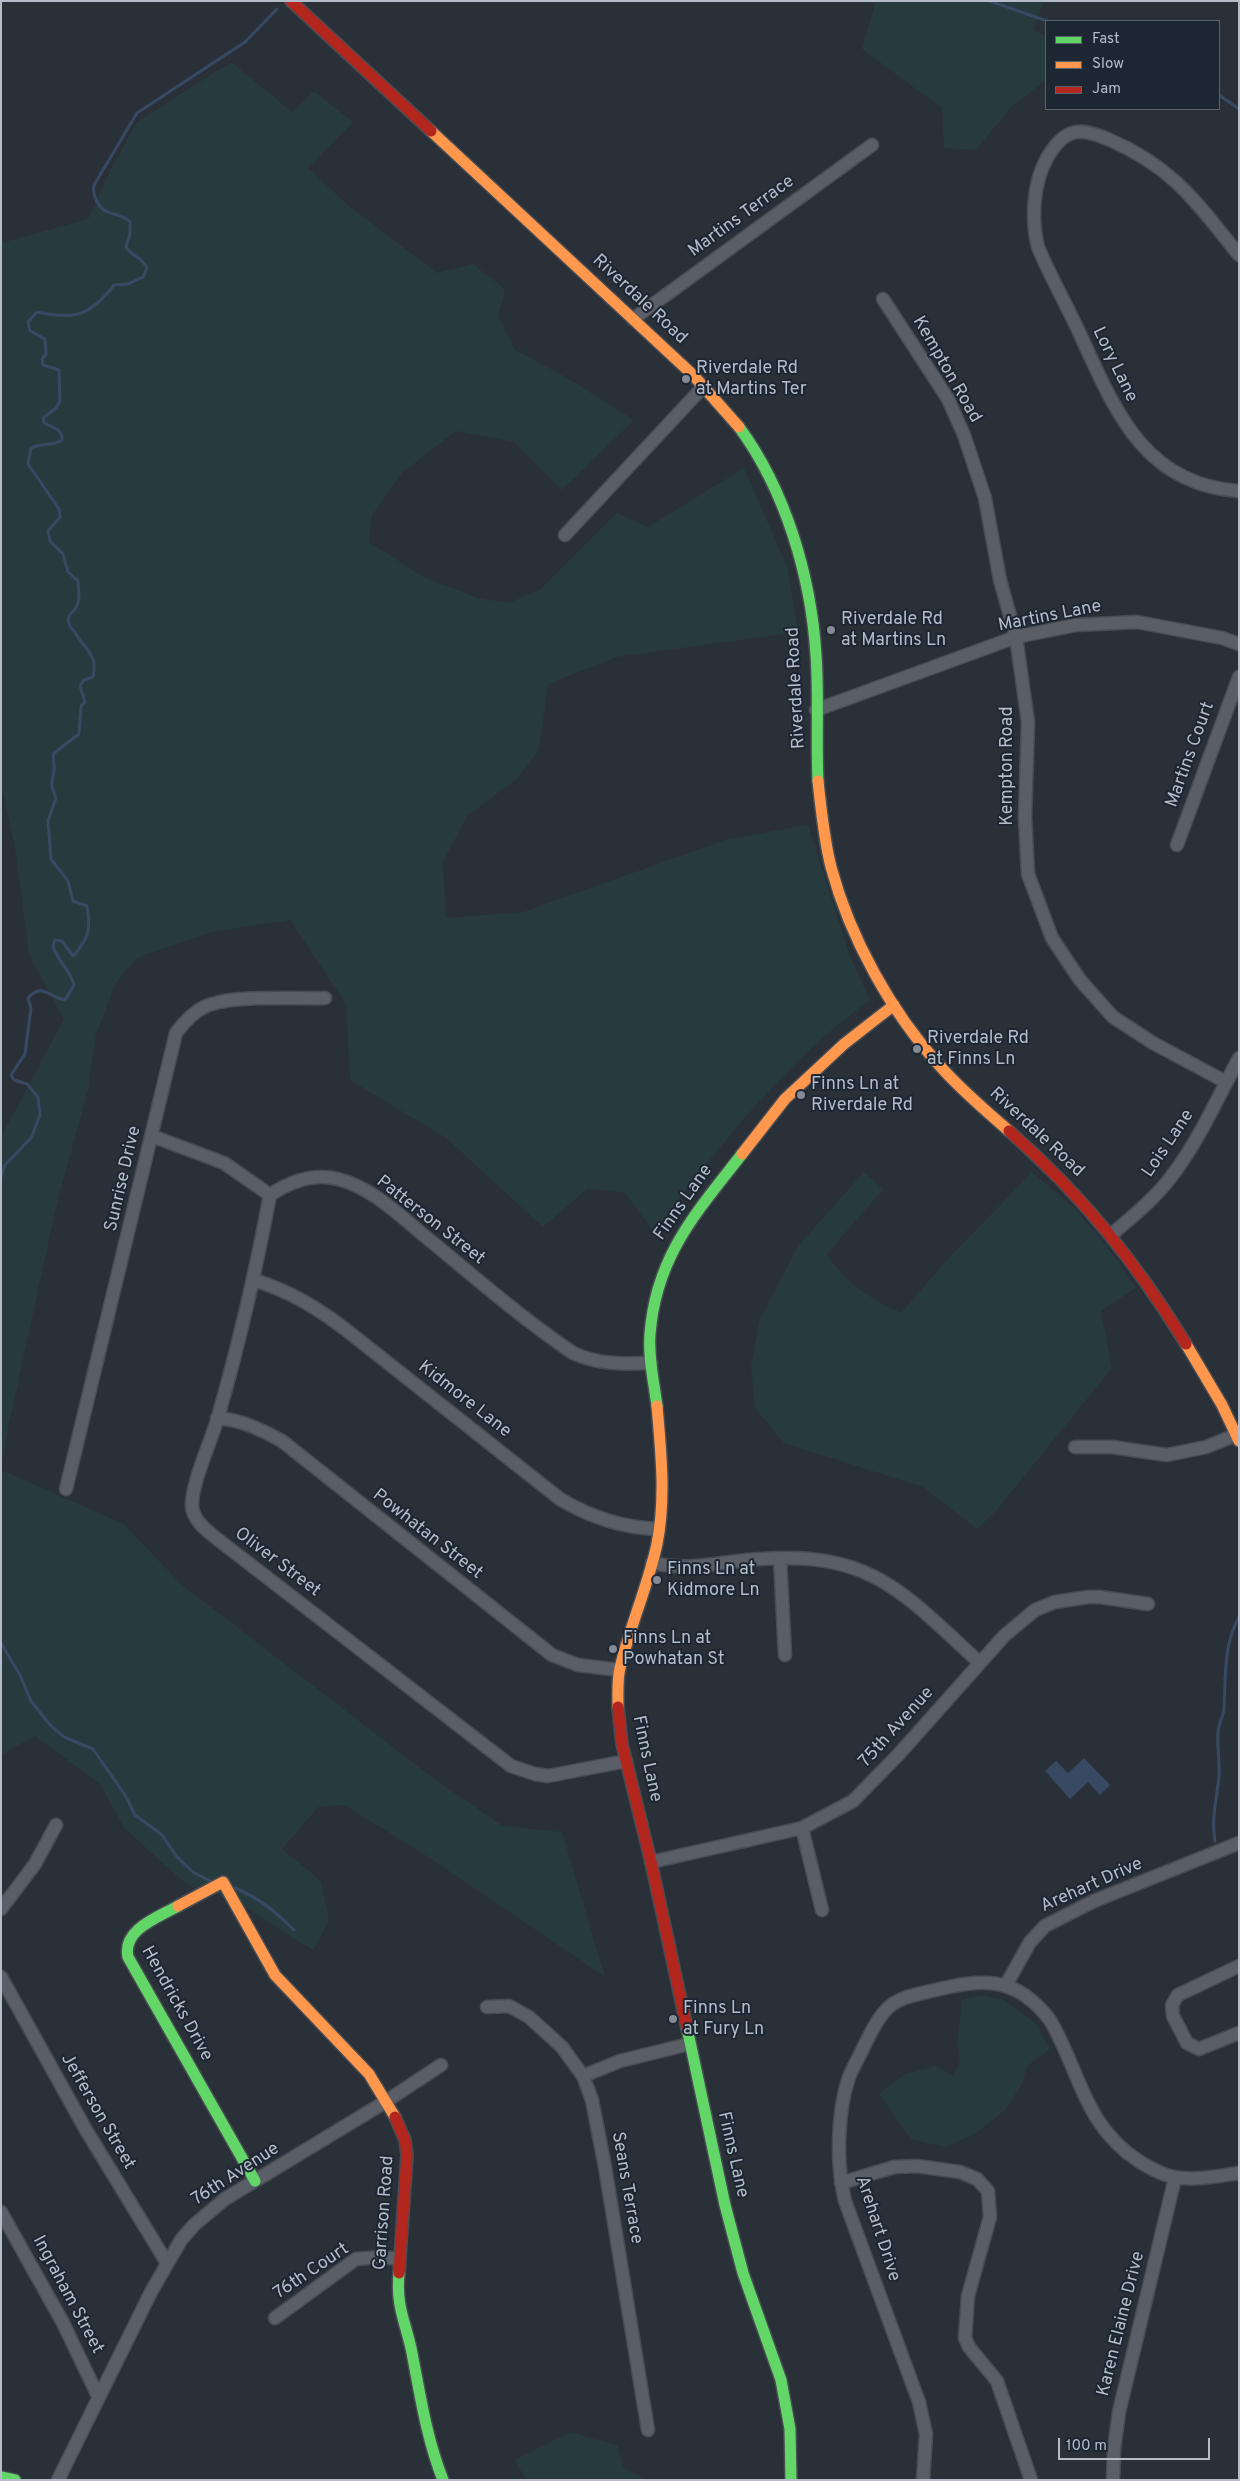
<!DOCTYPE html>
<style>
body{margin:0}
#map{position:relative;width:1240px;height:2481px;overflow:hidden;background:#2a3038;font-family:Overpass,sans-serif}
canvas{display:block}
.frame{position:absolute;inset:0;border:2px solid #b4bcc9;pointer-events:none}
.legend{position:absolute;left:1045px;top:20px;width:175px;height:90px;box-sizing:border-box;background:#1d2633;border:1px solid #59626f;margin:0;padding:6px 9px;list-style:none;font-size:15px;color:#b4bcc9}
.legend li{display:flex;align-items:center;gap:10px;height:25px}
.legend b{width:25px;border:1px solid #59626f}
.scale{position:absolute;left:1058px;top:2438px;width:152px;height:22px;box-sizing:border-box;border:2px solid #b4bcc9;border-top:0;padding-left:6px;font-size:15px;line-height:18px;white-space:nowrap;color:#b4bcc9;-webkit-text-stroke:4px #1d2633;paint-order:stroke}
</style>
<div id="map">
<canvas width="1240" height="2481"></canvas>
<div class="frame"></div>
<ul class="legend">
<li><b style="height:6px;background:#63d668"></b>Fast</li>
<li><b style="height:6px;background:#ff974d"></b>Slow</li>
<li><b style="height:6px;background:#b3261e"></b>Jam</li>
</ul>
<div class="scale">100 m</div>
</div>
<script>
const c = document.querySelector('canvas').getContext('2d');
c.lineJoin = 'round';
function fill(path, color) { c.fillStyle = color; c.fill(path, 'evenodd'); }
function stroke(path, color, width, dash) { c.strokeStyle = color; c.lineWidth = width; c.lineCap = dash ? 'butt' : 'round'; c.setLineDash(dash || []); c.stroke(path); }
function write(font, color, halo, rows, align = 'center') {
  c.font = font + ' Overpass,sans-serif'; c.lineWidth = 4; c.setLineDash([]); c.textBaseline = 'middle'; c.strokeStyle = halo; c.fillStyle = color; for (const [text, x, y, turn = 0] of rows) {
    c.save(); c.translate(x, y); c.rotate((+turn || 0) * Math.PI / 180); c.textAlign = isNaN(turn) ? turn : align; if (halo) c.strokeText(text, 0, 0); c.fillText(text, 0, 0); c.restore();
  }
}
const green = new Path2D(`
 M876 1H1044L1033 30 1046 35V80L1012 106 976 150 944 148 942 108 862 49Z
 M231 62 292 112 314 91 353 122 308 168 348 205 437 273 473 264 505 289 498 316 515 350 564 376 634 420 562 490 514 442 456 431 402 473 372 515 369 542 425 578 478 598 509 603 541 589 617 513 648 527 744 468 788 569 798 632 617 657 548 684 539 750 518 778 467 816 443 862 446 918 523 912 728 839 808 825 850 956 870 1000C784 1062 718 1148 654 1232L625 1193 588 1188 543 1227 446 1138 350 1080 346 1004 290 920 211 932 137 958 116 982 96 1035 88 1090 57 1203 8 1429 1 1468V1137L64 1019 29 955 16 854 1 783V243L88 219 110 171 137 122Z
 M864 1172 883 1189 827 1254C845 1283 871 1299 901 1313L947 1260 1032 1172 1075 1209 1109 1249 1136 1288 1101 1311 1112 1368 995 1512 977 1529 923 1487 784 1443 755 1408 751 1366 760 1319 798 1246Z
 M1 1470 124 1524 181 1584 441 1784 503 1826 562 1832 605 1977 427 1856 344 1805 318 1807 282 1849 321 1881 329 1921 313 1950 235 1901 186 1884 124 1828 100 1784 35 1736 1 1755Z
 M981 1995 1004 2000 1036 2024 1050 2049 1027 2066 1023 2082 1006 2109 975 2134 945 2147 911 2139 879 2094 904 2075 935 2066 953 2075 960 2063 957 2042 962 2000Z
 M571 2432 618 2446 623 2467 647 2480H527L514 2460Z`);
const water = new Path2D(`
 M1084 1758 1110 1785 1100 1795 1088 1782 1070 1799 1045 1771 1056 1761 1068 1773Z`);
const stream = new Path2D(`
 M990 1 1047 21
 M1219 95 1239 109
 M1 1177 5 1165 31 1138 40 1115 38 1097 27 1084 14 1080 11 1075 25 1054 31 1008 28 998C43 982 48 997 65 1000L74 985C70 969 57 961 53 946L55 940 62 941 73 956C89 938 91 930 87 906L73 901 68 881 51 859 48 821 56 798C49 779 52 787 54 770 55 764 52 759 54 753L79 734 81 706 85 702 80 686 84 680 93 677C98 654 86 651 76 634 74 630 70 628 69 624 66 616 72 613 76 608 81 600 78 589 78 581L68 572 63 554 50 541 48 531 60 517 59 509 28 464 31 448C41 442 53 447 62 440 63 429 53 428 44 423L43 418 56 408 60 401 59 370 43 365 42 359 46 354 45 339 30 331 28 322 37 312C75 320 90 316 114 285L128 284 143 277 147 268C143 258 131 256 126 247L130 234V222C123 214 116 216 108 212 98 209 92 194 94 185L137 113 245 42 277 9
 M1 1643 20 1675 31 1701 51 1726 64 1737 93 1749 125 1795 135 1815 162 1835 177 1857 193 1872 210 1881
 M1215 1841C1211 1818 1217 1798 1219 1776 1220 1762 1217 1747 1218 1733 1218 1724 1224 1717 1224 1707 1226 1676 1223 1646 1239 1617
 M235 1888C259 1898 276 1912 294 1930`);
const street = new Path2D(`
 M1239 255C1196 202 1174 168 1110 140 1080 127 1065 127 1047 158 1033 183 1031 219 1038 247 1050 276 1066 304 1079 332 1114 408 1143 485 1239 491
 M883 299 948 399 964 435 985 498 1000 580 1016 637 1028 722 1025 817 1028 874 1052 938 1080 980 1113 1017 1153 1043 1226 1082
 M633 319 872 145
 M565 535 704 386
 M816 710 1016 637 1076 625 1137 622 1222 638 1239 644
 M1177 845 1239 677
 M152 1136 224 1163 270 1195
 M270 1195C256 1270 239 1344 218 1417 211 1442 192 1482 192 1505 192 1519 206 1530 216 1538L511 1766 535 1774 548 1776 626 1761
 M270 1195C291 1181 314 1173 338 1179 374 1188 404 1220 432 1242 478 1280 524 1320 573 1353 599 1365 623 1364 651 1363
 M1111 1235C1133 1216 1157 1197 1174 1173 1200 1138 1218 1097 1239 1058
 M254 1280C289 1291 316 1307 345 1329L560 1499C590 1517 625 1528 659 1529
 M217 1418C242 1420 260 1429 282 1441L552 1655 578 1665 619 1670
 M1075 1447H1112L1167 1455 1206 1447 1236 1435
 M66 1489 176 1033C185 1021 197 1008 212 1004 239 995 295 999 325 998
 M780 1558 785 1655
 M652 1563C695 1572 719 1561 761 1559 872 1551 903 1593 979 1662
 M802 1828 822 1910
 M651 1862 802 1828 853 1801 899 1754 1004 1636 1035 1610 1055 1602 1088 1597H1100L1148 1604
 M1 1909 35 1864 56 1825
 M1239 1966 1178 1995 1172 2005 1173 2016 1187 2043 1199 2049 1239 2033
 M1 1977 86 2130 167 2263
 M1006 1985 1030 1942 1045 1926 1094 1901 1239 1843
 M487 2007 509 2006 529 2017 562 2047 583 2076 592 2100 605 2167 648 2430
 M583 2076 620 2061 689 2044
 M841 2183 894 2167 917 2166 960 2172 977 2179 988 2191 990 2217 968 2296 965 2338 969 2347 997 2381 1031 2480
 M1 2212 63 2323 98 2396
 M275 2318 356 2259 381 2257 399 2259
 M58 2480 151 2292 181 2240 194 2225 225 2199 385 2102 441 2065
 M923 2480 926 2434 919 2402 845 2201C836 2165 837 2112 849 2077 854 2065 861 2054 866 2042 872 2031 877 2019 886 2010 897 1997 916 1995 931 1991 981 1979 1015 1974 1050 2020 1081 2073 1083 2125 1140 2162 1150 2168 1162 2175 1174 2177 1195 2181 1218 2176 1239 2173
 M1113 2480 1114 2449 1119 2412 1175 2178`);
const fast = new Path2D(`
 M739 427C786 491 811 577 816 655 819 697 816 739 818 781
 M657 1406C654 1383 648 1357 650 1334 656 1256 696 1213 742 1154
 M178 1906C159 1917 122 1929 128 1957L255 2181
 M687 2028 725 2205 743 2273 781 2380 790 2429 791 2480
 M399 2273C396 2305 404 2318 411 2348 420 2393 426 2437 443 2480
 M1 2477 15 2480`);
const slow = new Path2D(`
 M431 131 693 375 739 427
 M818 781C821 810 824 839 831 867 850 938 891 1012 940 1066 961 1090 985 1110 1009 1131
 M742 1154 785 1099 844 1044 894 1005
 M1186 1344 1222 1405 1239 1441
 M618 1707C618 1694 617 1680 620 1668 630 1626 648 1586 657 1544 666 1498 661 1453 657 1406
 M178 1906 223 1882 275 1975 369 2074 395 2117`);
const jam = new Path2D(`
 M291 1 431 131
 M1009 1131C1083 1196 1135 1261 1186 1344
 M618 1707 622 1744 651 1862 687 2028
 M395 2117 405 2140 407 2155 399 2273`);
const markers = [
 [686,379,5,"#848b96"],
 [831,630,5,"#848b96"],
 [917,1049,5,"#848b96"],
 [801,1095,5,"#848b96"],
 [657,1580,5,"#848b96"],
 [613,1649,5,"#848b96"],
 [673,2019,5,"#848b96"]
];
const streetNames = [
 ["Martins Terrace",742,217,-36],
 ["Riverdale Road",639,300,43],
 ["Lory Lane",1114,365,64],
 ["Kempton Road",946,370,60],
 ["Martins Lane",1050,617,-11],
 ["Riverdale Road",797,688,-93],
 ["Martins Court",1191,755,-70],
 ["Kempton Road",1008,766,-90],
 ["Riverdale Road",1036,1133,43],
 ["Lois Lane",1169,1144,-56],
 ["Sunrise Drive",124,1179,-77],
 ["Finns Lane",684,1203,-55],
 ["Patterson Street",430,1221,38],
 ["Kidmore Lane",464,1400,38],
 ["Powhatan Street",427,1535,38],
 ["Oliver Street",277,1563,37],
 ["75th Avenue",897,1728,-48],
 ["Finns Lane",646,1759,78],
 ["Arehart Drive",1092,1886,-24],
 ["Hendricks Drive",176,2004,61],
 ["Jefferson Street",97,2112,60],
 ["Finns Lane",732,2155,77],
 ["76th Avenue",236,2175,-33],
 ["Seans Terrace",626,2188,80],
 ["Garrison Road",385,2213,-86],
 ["Arehart Drive",877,2229,72],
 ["76th Court",312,2272,-34],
 ["Ingraham Street",67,2295,62],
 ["Karen Elaine Drive",1122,2324,-76]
];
const poiNames = [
 ["Riverdale Rd",696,369],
 ["at Martins Ter",696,390],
 ["Riverdale Rd",841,620],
 ["at Martins Ln",841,641],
 ["Riverdale Rd",927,1039],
 ["at Finns Ln",927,1060],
 ["Finns Ln at",811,1085],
 ["Riverdale Rd",811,1106],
 ["Finns Ln at",667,1570],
 ["Kidmore Ln",667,1591],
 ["Finns Ln at",623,1639],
 ["Powhatan St",623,1660],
 ["Finns Ln",683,2009],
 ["at Fury Ln",683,2030]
];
fill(green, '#273a3e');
fill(water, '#384963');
stroke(stream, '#384963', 3);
stroke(street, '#484c53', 15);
stroke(fast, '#484c53', 14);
stroke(slow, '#484c53', 14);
stroke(jam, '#484c53', 14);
stroke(street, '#5a5e66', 12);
stroke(fast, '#63d668', 11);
stroke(slow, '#ff974d', 11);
stroke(jam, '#b3261e', 11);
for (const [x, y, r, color] of markers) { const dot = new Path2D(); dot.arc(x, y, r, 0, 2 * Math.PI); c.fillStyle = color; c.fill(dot); stroke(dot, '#1d2633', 2); }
write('18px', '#b4bcc9', '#1d2633', streetNames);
write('18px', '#b4bcc9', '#1d2633', poiNames, 'left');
</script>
